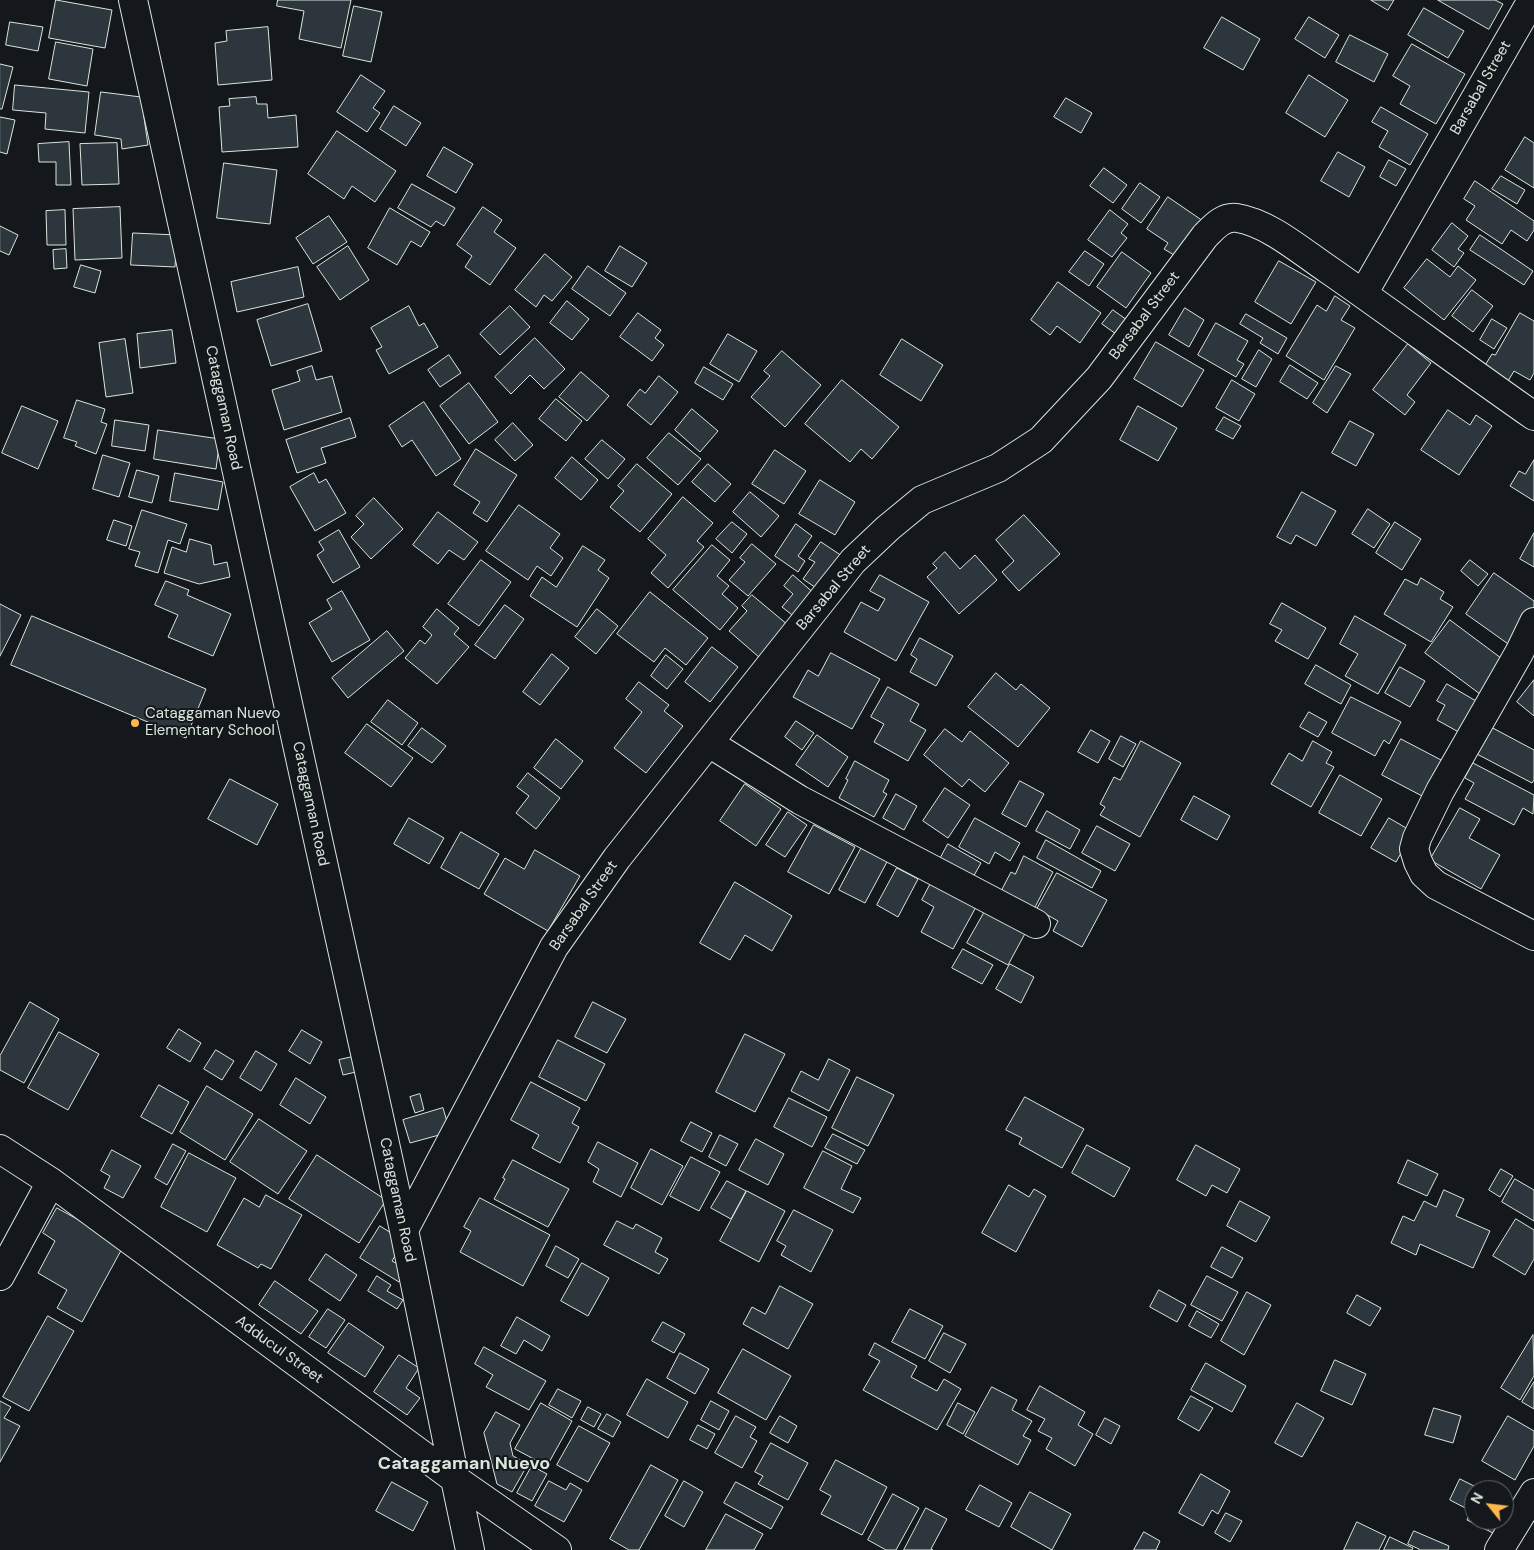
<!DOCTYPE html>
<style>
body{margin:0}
#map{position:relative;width:1534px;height:1550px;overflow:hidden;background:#14181c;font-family:"DM Sans",sans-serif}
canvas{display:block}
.north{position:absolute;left:1464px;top:1480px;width:50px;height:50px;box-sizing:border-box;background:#14181c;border:1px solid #626a69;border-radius:50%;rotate:299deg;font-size:14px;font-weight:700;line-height:20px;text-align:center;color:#d8e6dc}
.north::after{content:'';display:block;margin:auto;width:18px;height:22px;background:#ffb74d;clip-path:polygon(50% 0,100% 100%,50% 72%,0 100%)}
</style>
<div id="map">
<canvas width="1534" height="1550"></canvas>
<div class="north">N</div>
</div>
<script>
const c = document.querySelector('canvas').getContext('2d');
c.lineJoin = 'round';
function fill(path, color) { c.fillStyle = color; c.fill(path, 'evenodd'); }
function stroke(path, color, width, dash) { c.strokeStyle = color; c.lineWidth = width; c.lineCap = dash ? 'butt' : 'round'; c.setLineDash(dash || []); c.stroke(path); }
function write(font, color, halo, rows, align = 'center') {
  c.font = font + ' "DM Sans",sans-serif'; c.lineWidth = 4; c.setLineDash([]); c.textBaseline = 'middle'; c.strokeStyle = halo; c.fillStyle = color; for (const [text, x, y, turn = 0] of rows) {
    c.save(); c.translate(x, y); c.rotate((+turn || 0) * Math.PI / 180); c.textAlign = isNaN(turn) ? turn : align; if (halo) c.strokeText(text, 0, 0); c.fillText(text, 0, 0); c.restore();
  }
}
const building = new Path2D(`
 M56 0 112 10 105 48 49 38Z
 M278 0H351L341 48 299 39 304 11 277 6Z
 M1371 0H1394L1388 10Z
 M1438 0H1495L1503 4 1489 29Z
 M354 6 382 12 371 62 343 56Z
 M1424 8 1464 31 1448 58 1408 35Z
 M1222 17 1260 39 1243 70 1204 48Z
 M1309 17 1339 35 1325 58 1295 39Z
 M10 22 43 27 38 51 6 45Z
 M268 27 272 80 218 85 215 43 227 41 226 31Z
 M1350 35 1388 54 1374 82 1336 62Z
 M56 42 93 49 87 86 49 79Z
 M1412 44 1465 74 1436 124 1400 104 1410 86 1393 76Z
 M0 64 13 67 2 109H0Z
 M361 75 385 91 373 108 380 113 367 132 337 112Z
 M1309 75 1348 100 1325 137 1286 113Z
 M15 85 89 92 85 133 45 129 46 113 13 110Z
 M101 92 141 97 148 145 122 149 121 139 95 135Z
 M256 97 257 104H267L268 118 296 115 298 147 222 152 219 107 230 106 229 99Z
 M1066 98 1092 113 1081 133 1054 117Z
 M394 106 421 123 406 146 380 129Z
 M1381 107 1428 134 1410 165 1379 147 1388 131 1372 122Z
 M0 117 15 120 7 154 0 152Z
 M337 131 396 171 375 202 352 186 344 199 308 174Z
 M1525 137 1534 143V188L1505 170Z
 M69 142 71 185H56V162H39L38 144Z
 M117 143 119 184 82 185 80 144Z
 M444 147 473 164 456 193 427 176Z
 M1338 152 1365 167 1349 197 1321 181Z
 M1389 160 1406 169 1396 186 1380 177Z
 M224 163 277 170 270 224 217 218Z
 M1104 168 1127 185 1113 203 1090 186Z
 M1501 176 1525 190 1517 204 1492 189Z
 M1475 181 1534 221V230L1527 241 1511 230 1502 244 1466 220 1475 206 1464 199Z
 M1140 183 1160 197 1141 223 1122 209Z
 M412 184 455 208 444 226 436 221 431 227 398 208Z
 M1168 197 1203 221 1179 258 1164 249 1168 243 1147 229Z
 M120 207 122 258 75 260 73 209Z
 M483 207 502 220 494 232 516 248 490 285 465 267 472 256 457 245Z
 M390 208 430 232 421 247 411 241 397 265 368 248Z
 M65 210 66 245H47L46 211Z
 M1110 210 1128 224 1121 233 1127 238 1112 257 1088 240Z
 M329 216 347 242 313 264 296 238Z
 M1452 223 1468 236 1458 249 1464 253 1454 267 1432 250Z
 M0 226 18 235 9 255 0 251Z
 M133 233 177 235 175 267 131 265Z
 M1480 235 1533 271 1524 285 1470 250Z
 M348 246 369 280 340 300 317 267Z
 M620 246 647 263 632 287 605 271Z
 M66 249 67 268 54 269 53 250Z
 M1085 251 1104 264 1089 286 1069 272Z
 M1122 252 1151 273 1126 308 1097 287Z
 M545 254 572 277 552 301 544 295 536 307 515 290Z
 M1427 259 1450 277 1458 266 1476 280 1444 320 1404 288Z
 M1279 261 1316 282 1291 324 1255 302Z
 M81 265 101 271 95 293 74 287Z
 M588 266 626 293 610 316 572 289Z
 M298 267 304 297 237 312 231 282Z
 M1058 282 1101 313 1080 343 1057 326 1050 335 1031 320Z
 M1472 290 1493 306 1473 332 1452 316Z
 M1335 296 1350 306 1341 320 1355 328 1324 380 1286 356 1317 305 1326 311Z
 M567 301 589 319 572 340 550 323Z
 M308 304 322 351 271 366 257 320Z
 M409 306 419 326 424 323 438 347 389 374 376 350 382 347 371 328Z
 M510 306 530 327 500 355 480 334Z
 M1185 308 1204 320 1189 347 1169 335Z
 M1113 310 1127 320 1116 334 1102 324Z
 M638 313 661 330 655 338 664 345 652 361 620 337Z
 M1520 313 1534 321V373L1530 380 1514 371 1508 381 1484 367 1492 354 1495 355Z
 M1246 314 1287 338 1278 354 1260 343 1263 338 1240 324Z
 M1492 319 1507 328 1494 349 1480 340Z
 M1216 323 1248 341 1237 360 1244 364 1236 377 1198 355Z
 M172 330 176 363 140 368 137 334Z
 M728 334 757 351 739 382 710 364Z
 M535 338 565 369 544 389 530 375 511 394 495 377Z
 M125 339 133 393 106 397 99 343Z
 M902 339 943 365 921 401 880 375Z
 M1156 342 1204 370 1182 407 1134 379Z
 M1408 344 1431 363 1407 395 1415 402 1405 415 1373 390Z
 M1259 350 1272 359 1256 387 1242 379Z
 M782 351 821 385 785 427 751 397 770 376 764 371Z
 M449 355 461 373 440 387 428 370Z
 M1290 365 1318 383 1307 399 1280 382Z
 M312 366 316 380 332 376 342 412 284 430 272 390 300 381 297 371Z
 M1336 366 1351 374 1327 413 1313 403Z
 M704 367 733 384 723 400 695 383Z
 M581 372 609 396 587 421 559 397Z
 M659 376 678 392 651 425 627 405 640 389 645 393Z
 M842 380 899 427 872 459 861 449 850 462 805 424Z
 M1232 380 1255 394 1239 421 1216 408Z
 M469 383 498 422 469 444 440 406Z
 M556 399 582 421 566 441 539 419Z
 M77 400 105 409 101 422 107 424 96 454 75 446 77 442 64 438Z
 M424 402 461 459 436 476 412 440 402 447 389 426Z
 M22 406 58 421 38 469 2 453Z
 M1138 406 1177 428 1158 461 1120 440Z
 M692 409 718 431 700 452 675 430Z
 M1448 410 1470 425 1476 415 1492 426 1459 475 1421 450Z
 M1224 417 1241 426 1233 439 1216 430Z
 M350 418 356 437 321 448 326 463 297 473 286 440Z
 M115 420 149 425 145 451 112 446Z
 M1350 421 1374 434 1356 466 1332 453Z
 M513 423 533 445 515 461 495 440Z
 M158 430 220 439 216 469 154 459Z
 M669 433 701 459 678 485 647 458Z
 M602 440 625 459 608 479 585 459Z
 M476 449 517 475 487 522 473 513 480 502 454 485Z
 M775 450 806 471 784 504 752 484Z
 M103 455 130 463 119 497 93 489Z
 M572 457 598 480 581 500 555 478Z
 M1534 460V501L1510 486 1519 471 1525 474Z
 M637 464 672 494 640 532 610 507 624 491 618 486Z
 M708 464 731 484 715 502 692 482Z
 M137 470 159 476 152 503 129 497Z
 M175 473 223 482 218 510 170 501Z
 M314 473 319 483 326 479 346 513 315 531 290 487Z
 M820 480 855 502 835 535 799 514Z
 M750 492 779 516 761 537 733 512Z
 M1302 492 1336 511 1316 546 1296 535 1291 544 1277 537Z
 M683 497 713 523 697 541 704 547 668 588 651 573 666 555 648 539Z
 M374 498 403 529 371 559 351 537 364 524 356 516Z
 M519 505 560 534 550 548 563 558 551 576 537 566 528 580 486 551Z
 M1368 509 1390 524 1374 548 1352 534Z
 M142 510 187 524 180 544 168 540 158 573 135 566 140 552 129 549Z
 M438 512 478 542 464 560 449 550 438 564 413 545Z
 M1024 515 1060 554 1019 591 1002 572 1014 561 996 540Z
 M114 520 132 526 126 546 107 540Z
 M732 522 747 534 732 553 716 539Z
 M1395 522 1421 539 1402 570 1376 553Z
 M796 524 812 536 798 556 805 561 798 572 775 556Z
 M339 530 360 567 333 583 317 555 324 550 319 542Z
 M1534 533V567L1520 559Z
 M190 539 211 545 214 565 227 562 230 577 199 584 164 573 172 547 186 552Z
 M821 542 845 558 822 592 803 579 815 562 809 559Z
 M752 544 776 564 748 596 729 580 745 562 740 558Z
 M712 545 730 560 717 576 729 586 722 594 738 608 720 630 673 590Z
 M583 546 605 560 598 570 609 578 577 627 530 596 542 577 556 587Z
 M945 552 960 569 975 555 997 580 959 614 927 577 937 568 933 564Z
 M481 560 511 582 479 626 448 604Z
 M1470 560 1488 574 1478 586 1461 571Z
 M1494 573 1534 601V614L1511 646 1466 614Z
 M793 575 816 595 796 618 782 607 793 594 784 586Z
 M880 575 929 602 896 661 844 632 861 602 878 611 885 599 870 591Z
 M1421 578 1444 592 1440 599 1453 607 1431 642 1384 614 1405 579 1417 585Z
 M166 581 189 590 187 595 231 614 213 656 168 637 178 615 155 605Z
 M342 591 370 640 332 662 309 623 332 609 327 600Z
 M650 592 708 638 686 665 665 648 654 662 617 634Z
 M752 595 788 625 760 658 729 631 747 611 742 606Z
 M1282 603 1326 628 1308 659 1275 641 1282 630 1270 624Z
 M0 604 21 615 0 656Z
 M505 605 524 619 495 659 475 645Z
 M437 609 459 628 454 634 469 647 437 684 405 658 420 640 425 644 432 635 423 627Z
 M597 609 618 626 596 654 575 637Z
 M32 616 206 689 186 738 11 665Z
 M1355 616 1406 645 1378 694 1345 676 1358 654 1340 644Z
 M1450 620 1509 664 1484 697 1425 653Z
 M387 631 404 651 348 698 332 678Z
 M920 638 953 656 936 686 910 672 917 659 911 655Z
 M712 647 738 667 710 702 685 682Z
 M831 653 880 679 852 729 793 697 808 670 818 676Z
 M552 654 569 668 540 705 523 692Z
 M666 655 683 669 667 689 651 676Z
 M1316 665 1351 685 1341 704 1305 684Z
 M1400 667 1425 681 1410 707 1385 693Z
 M996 673 1016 690 1021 684 1050 708 1018 747 968 707Z
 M1534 680V716L1517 702Z
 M639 682 669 705 664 711 683 726 646 773 614 748 642 712 626 699Z
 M1447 684 1476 701 1464 735 1437 720 1445 705 1437 701Z
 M888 687 919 704 910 721 926 730 908 761 874 742 884 724 871 717Z
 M1351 697 1401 722 1389 744 1384 740 1375 756 1332 733Z
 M388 700 418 723 402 745 371 722Z
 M1309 712 1327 722 1318 737 1300 727Z
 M796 721 814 733 802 750 785 737Z
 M367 724 413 758 391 787 345 753Z
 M1489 726 1534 750V780L1532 783 1475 753Z
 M422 728 446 746 432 763 408 746Z
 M945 729 962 742 970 731 1009 763 985 792 969 779 962 787 924 755Z
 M1091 730 1110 741 1098 763 1078 752Z
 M817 735 848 757 828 787 796 765Z
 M1121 736 1136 744 1123 767 1109 759Z
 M556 739 583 761 561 789 534 768Z
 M1401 739 1443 761 1424 797 1382 775Z
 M1141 741 1181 763 1140 837 1100 815 1105 807 1100 804 1114 777 1120 780Z
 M1313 741 1332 752 1326 763 1334 767 1311 807 1271 784 1289 753 1302 761Z
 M855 761 889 780 883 792 887 794 874 817 839 798 848 780 846 779Z
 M1473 763 1534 795 1533 814 1523 808 1514 825 1465 799 1474 783 1465 778Z
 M528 773 560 798 536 829 516 813 529 796 517 787Z
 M1340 775 1382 799 1361 836 1319 813Z
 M230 779 278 804 257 845 208 819Z
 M1020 781 1044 794 1026 827 1002 814Z
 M745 784 781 809 756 846 720 821Z
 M945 788 970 805 948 838 923 821Z
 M896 794 917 806 904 830 883 818Z
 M1194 796 1230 816 1217 840 1181 820Z
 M1460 808 1480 819 1469 838 1500 855 1481 889 1430 860Z
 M1047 811 1080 830 1070 849 1036 831Z
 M788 812 807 825 785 857 766 845Z
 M409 818 444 838 429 864 394 844Z
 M975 818 1020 843 1010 861 995 852 989 864 959 847Z
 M1389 818 1413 832 1396 862 1371 848Z
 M814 825 855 847 829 894 788 872Z
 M1097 826 1130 844 1115 871 1082 853Z
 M461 832 499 854 479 889 441 868Z
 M1046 840 1101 871 1092 888 1037 858Z
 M864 843 889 858 865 903 839 890Z
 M948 844 981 863 972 879 939 861Z
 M535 850 580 876 548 931 484 894 505 858 524 869Z
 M1024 856 1053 872 1033 911 1000 893 1011 872 1015 874Z
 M897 868 918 879 898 917 877 905Z
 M1057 873 1107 900 1082 947 1053 931 1058 921 1037 909Z
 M735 882 792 916 772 951 745 935 730 960 700 943Z
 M931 883 976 907 953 949 921 932 934 907 922 900Z
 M988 906 1028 928 1008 965 967 943Z
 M963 949 993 965 982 984 952 968Z
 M1010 964 1034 977 1021 1003 996 989Z
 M30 1002 59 1019 24 1083 0 1070V1056Z
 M593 1002 626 1019 607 1053 575 1037Z
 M179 1029 201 1043 190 1062 167 1048Z
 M302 1030 322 1042 310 1064 289 1051Z
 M59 1032 99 1054 68 1110 28 1088Z
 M745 1034 785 1054 755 1112 716 1092Z
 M558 1040 605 1064 586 1101 539 1077Z
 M216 1050 234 1061 222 1080 204 1069Z
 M256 1051 277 1064 261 1091 240 1078Z
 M357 1056 360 1071 343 1075 339 1060Z
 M829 1059 850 1070 829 1111 791 1091 801 1071 818 1080Z
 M857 1077 894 1095 868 1146 832 1128Z
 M296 1078 326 1097 310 1124 280 1105Z
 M531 1082 580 1108 572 1123 579 1127 560 1163 532 1148 539 1135 511 1120Z
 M159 1085 189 1102 172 1134 141 1117Z
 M207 1086 253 1114 225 1160 180 1132Z
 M420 1094 424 1110 415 1113 410 1097Z
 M1025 1097 1084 1129 1062 1168 1019 1144 1022 1138 1006 1130Z
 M789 1098 827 1117 812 1147 774 1127Z
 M443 1108 450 1132 410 1143 403 1120Z
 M259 1119 307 1151 278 1194 230 1162Z
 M691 1122 712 1133 702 1152 681 1141Z
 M833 1134 865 1150 857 1164 825 1148Z
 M720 1135 738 1144 726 1166 709 1157Z
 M756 1139 784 1154 768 1185 739 1170Z
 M598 1142 638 1163 621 1197 593 1182 599 1169 588 1162Z
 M173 1144 186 1151 167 1185 155 1178Z
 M1087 1145 1130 1168 1114 1197 1072 1173Z
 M1196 1145 1240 1169 1227 1193 1212 1185 1206 1196 1177 1180Z
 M651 1149 683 1166 662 1205 631 1188Z
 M112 1150 141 1166 123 1198 104 1188 110 1176 101 1171Z
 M823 1151 852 1166 841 1189 861 1198 853 1213 804 1188Z
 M189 1153 236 1178 207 1232 161 1207Z
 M317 1155 386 1200 359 1243 289 1199Z
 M691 1157 720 1172 699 1211 670 1196Z
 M513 1160 569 1189 548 1227 494 1199 505 1179 503 1178Z
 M1408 1160 1438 1174 1427 1196 1398 1183Z
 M1501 1169 1513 1176 1500 1197 1489 1190Z
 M1515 1179 1534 1190V1221L1502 1202Z
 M727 1181 746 1191 731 1219 711 1208Z
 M1009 1185 1029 1197 1034 1189 1046 1196 1016 1252 982 1233Z
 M1444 1190 1464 1199 1456 1216 1490 1231 1473 1268 1420 1244 1416 1255 1391 1243 1403 1216 1414 1221 1424 1201 1436 1207Z
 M747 1191 785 1211 759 1262 720 1241Z
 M266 1195 302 1215 271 1269 261 1264 258 1268 217 1245 244 1198 259 1207Z
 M480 1198 550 1235 523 1286 460 1252 471 1231 464 1227Z
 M1240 1201 1270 1217 1256 1242 1227 1226Z
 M57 1208 124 1245 82 1322 57 1308 67 1290 38 1273 55 1241 43 1233Z
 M794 1210 833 1230 811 1272 781 1255 786 1246 777 1241Z
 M1516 1219 1534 1230V1259L1525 1275 1493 1256Z
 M617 1221 633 1229 636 1224 662 1238 655 1252 668 1259 659 1274 604 1245Z
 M380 1226 404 1241 392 1261 407 1269 399 1282 360 1258Z
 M556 1246 579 1259 568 1278 546 1266Z
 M1222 1247 1243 1258 1232 1278 1211 1267Z
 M326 1254 357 1275 340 1301 309 1280Z
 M582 1263 609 1278 588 1316 561 1301Z
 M377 1276 391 1285 387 1291 403 1300 397 1309 368 1291Z
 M1207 1276 1238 1292 1222 1321 1191 1305Z
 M275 1281 318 1311 301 1334 259 1305Z
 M780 1286 813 1304 788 1349 743 1324 752 1307 765 1314Z
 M1159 1290 1186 1305 1177 1322 1150 1307Z
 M1247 1292 1271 1305 1244 1355 1221 1341Z
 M1357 1295 1381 1308 1370 1326 1347 1313Z
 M328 1309 345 1320 326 1348 309 1337Z
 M910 1309 943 1326 925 1359 892 1342Z
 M1197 1311 1219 1324 1211 1338 1189 1326Z
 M48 1316 74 1331 29 1411 3 1397Z
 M517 1317 550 1336 542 1351 524 1340 516 1354 501 1346Z
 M663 1322 685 1334 674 1353 652 1341Z
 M349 1323 384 1347 365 1377 328 1353Z
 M944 1333 966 1344 950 1373 929 1361Z
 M1533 1335 1534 1376 1520 1400 1501 1388Z
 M875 1343 917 1366 911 1377 937 1391 944 1379 961 1389 937 1430 863 1390 880 1361 869 1355Z
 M484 1347 546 1381 529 1410 486 1387 493 1375 475 1364Z
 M743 1349 791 1376 766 1420 718 1393Z
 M680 1353 709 1369 695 1394 667 1378Z
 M399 1355 419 1368 406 1388 420 1398 407 1415 374 1392Z
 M1335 1360 1366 1374 1352 1405 1321 1391Z
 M1206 1363 1246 1386 1232 1412 1191 1390Z
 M647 1379 688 1402 668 1438 627 1415Z
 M1534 1382V1409L1522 1402Z
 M1040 1386 1085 1412 1078 1425 1093 1434 1075 1466 1046 1449 1052 1438 1038 1431 1045 1419 1027 1410Z
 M992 1387 1017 1400 1012 1410 1032 1421 1023 1436 1031 1440 1018 1465 965 1436Z
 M558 1389 581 1401 572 1418 549 1405Z
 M1191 1396 1213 1408 1199 1431 1178 1419Z
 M0 1401 11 1407 4 1418 20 1426 0 1462Z
 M711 1401 729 1411 719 1430 701 1420Z
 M541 1403 572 1421 547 1466 515 1449Z
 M958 1403 975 1412 963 1434 947 1425Z
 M1297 1403 1324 1418 1302 1457 1275 1443Z
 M588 1407 601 1414 594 1427 581 1420Z
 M1434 1408 1461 1416 1453 1443 1425 1435Z
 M496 1412 520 1425 510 1443 513 1456 528 1464 512 1492 497 1484 484 1433Z
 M607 1414 621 1422 613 1437 598 1429Z
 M736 1416 756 1427 750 1437 757 1441 742 1468 715 1453Z
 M780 1416 797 1426 788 1443 770 1433Z
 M1508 1416 1534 1431V1446L1515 1480 1482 1461Z
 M1105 1418 1120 1426 1111 1444 1096 1435Z
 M698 1425 715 1434 707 1449 690 1440Z
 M579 1426 610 1443 588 1482 557 1465Z
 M771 1443 808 1463 788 1500 758 1484 763 1476 755 1472Z
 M836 1460 887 1487 862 1535 821 1514 831 1496 820 1490Z
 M651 1465 678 1480 639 1550H629L610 1539Z
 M532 1466 547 1474 532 1501 517 1493Z
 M1201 1474 1230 1491 1218 1514 1212 1510 1203 1526 1179 1513Z
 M1460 1479 1482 1490H1474V1520H1502L1495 1534 1467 1520 1471 1511 1450 1500Z
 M549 1481 566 1490 570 1483 582 1490 564 1522 535 1506Z
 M684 1481 703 1492 684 1527 665 1516Z
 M392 1482 428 1502 413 1531 376 1511Z
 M736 1482 783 1507 771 1529 724 1503Z
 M980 1485 1012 1503 999 1527 966 1510Z
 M1030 1492 1071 1514 1052 1550 1011 1527Z
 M893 1494 919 1508 896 1550H886L868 1540Z
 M926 1508 947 1519 931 1549 933 1550H904Z
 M1226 1513 1242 1521 1230 1542 1215 1533Z
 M726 1514 763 1534 754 1550H706Z
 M1357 1522 1386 1536 1379 1550H1344Z
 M1414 1531 1449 1546 1448 1550H1419V1549L1408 1544Z
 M1144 1532 1160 1541 1156 1550H1134Z
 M1390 1537 1413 1548 1412 1550H1384Z`);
const minor = new Path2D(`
 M133 0 404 1230 455 1479 470 1550
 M1363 294 1532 0
 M1534 622 1519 653 1440 791 1417 838 1414 849 1418 862 1424 874 1436 885 1534 936
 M709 743 800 800 1036 924
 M0 1149 51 1182 455 1479 557 1550
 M404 1230 554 947 617 858 853 561 888 528 922 500 998 468 1041 440 1099 378 1205 236C1214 227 1223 216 1237 218 1269 223 1302 252 1329 270 1398 318 1465 368 1534 416
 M0 1276 51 1182
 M1499 1550 1534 1493`);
const markers = [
 [135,723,5,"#ffb74d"]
];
const streetNames = [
 ["Barsabal Street",1481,88,-60],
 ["Barsabal Street",1145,316,-53],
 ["Cataggaman Road",223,408,78],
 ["Barsabal Street",834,588,-50],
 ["Cataggaman Road",310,804,78],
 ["Barsabal Street",584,906,-55],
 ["Cataggaman Road",397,1200,78],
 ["Adducul Street",279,1350,36]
];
const poiNames = [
 ["Cataggaman Nuevo",145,714],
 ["Elementary School",145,731]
];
const quarterNames = [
 ["Cataggaman Nuevo",464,1464]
];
fill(building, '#2c363c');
stroke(building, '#d8e6dc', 1);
stroke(minor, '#d8e6dc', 30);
stroke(minor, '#14181c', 28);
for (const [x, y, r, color] of markers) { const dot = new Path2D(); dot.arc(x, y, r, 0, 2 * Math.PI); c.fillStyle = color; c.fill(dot); stroke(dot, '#14181c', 2); }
write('15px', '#d8e6dc', '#14181c', streetNames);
write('15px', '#d8e6dc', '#14181c', poiNames, 'left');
write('bold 18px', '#d8e6dc', '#14181c', quarterNames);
</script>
